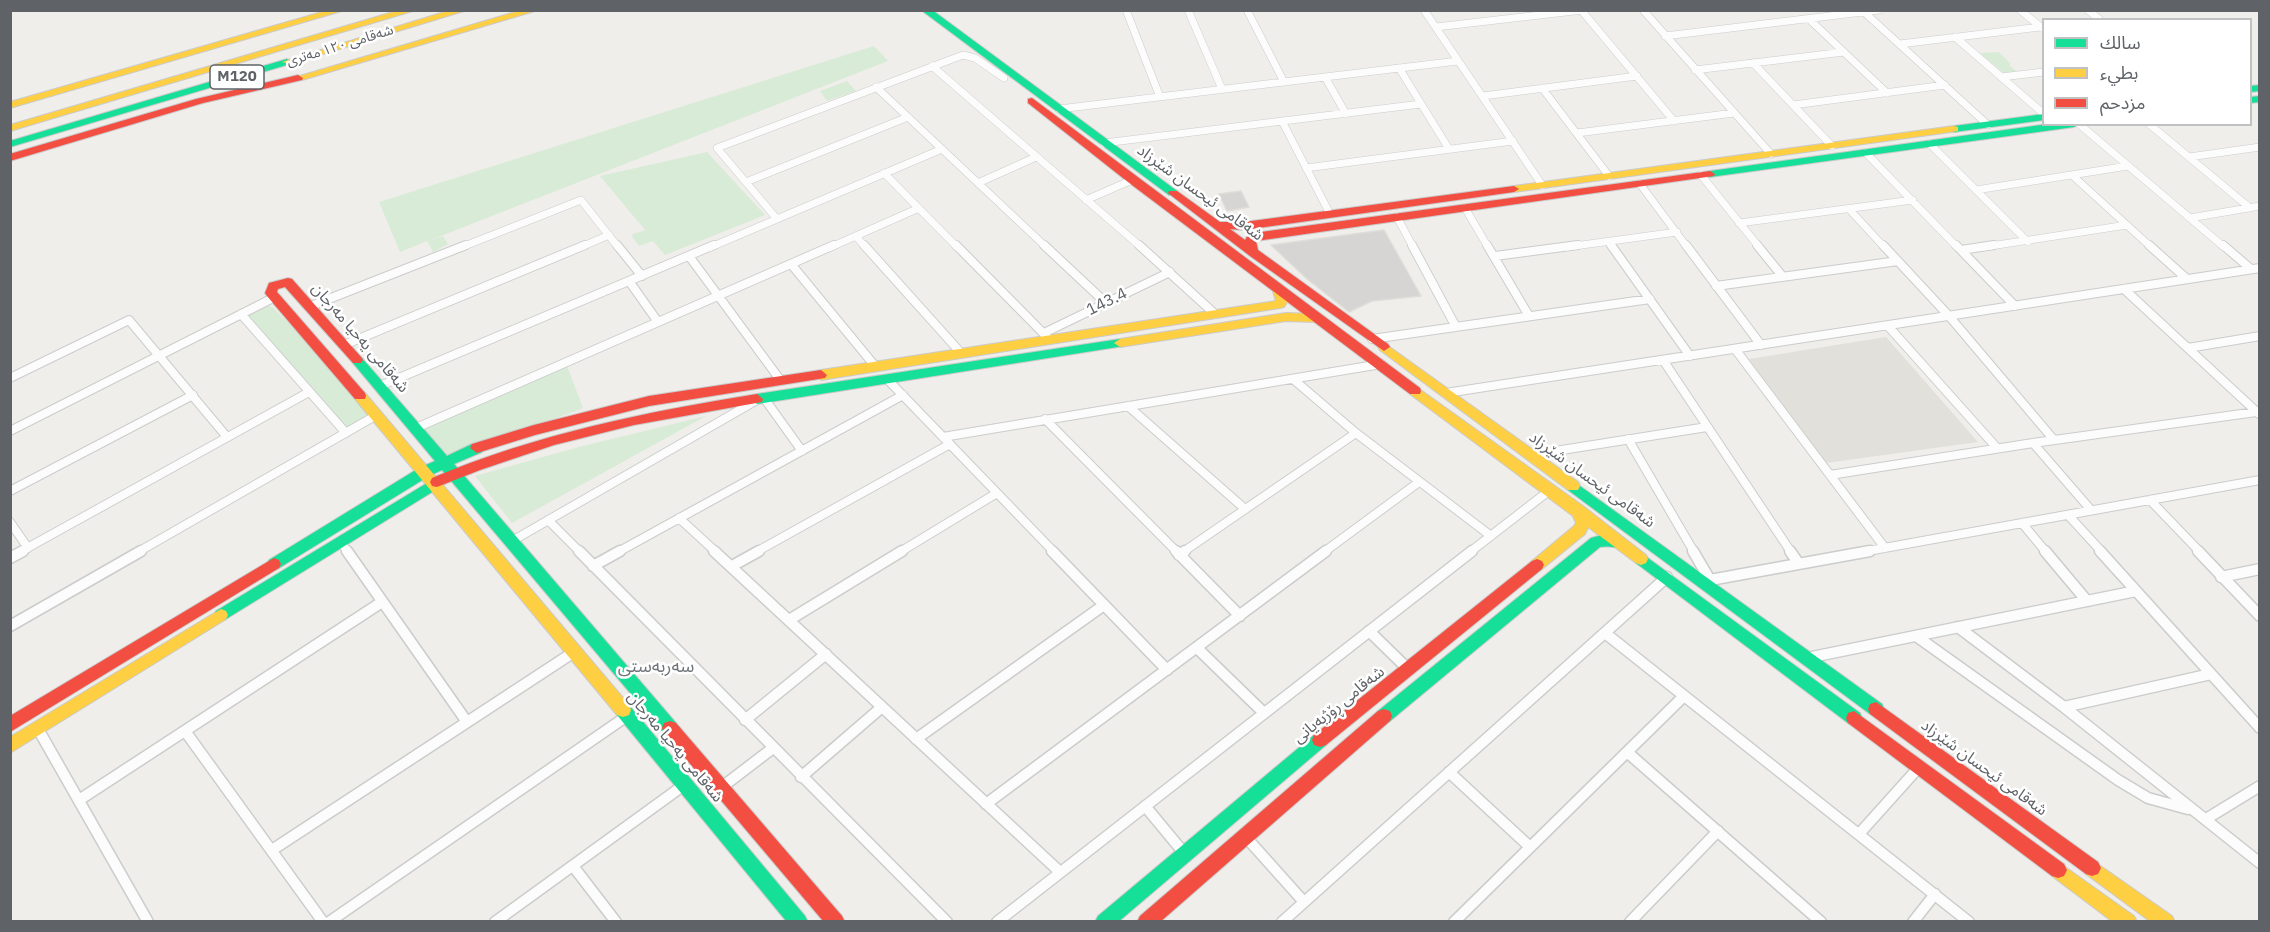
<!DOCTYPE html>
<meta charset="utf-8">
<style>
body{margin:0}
#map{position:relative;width:2270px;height:932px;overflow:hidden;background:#efeeea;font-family:"IBM Plex Sans","Noto Sans Arabic",sans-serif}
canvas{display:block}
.frame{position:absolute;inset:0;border:12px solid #5f6368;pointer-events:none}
.legend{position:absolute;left:2042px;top:18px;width:210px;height:108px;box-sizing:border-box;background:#fff;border:2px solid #bfc1c3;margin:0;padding:8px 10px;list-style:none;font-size:18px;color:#5f6368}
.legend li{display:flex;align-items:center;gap:12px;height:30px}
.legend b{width:30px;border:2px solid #bfc1c3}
</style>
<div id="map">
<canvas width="2270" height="932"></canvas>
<div class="frame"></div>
<ul class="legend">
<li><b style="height:8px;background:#16e098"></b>سالك</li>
<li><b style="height:8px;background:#ffcf43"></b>بطيء</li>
<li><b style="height:8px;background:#f24e42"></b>مزدحم</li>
</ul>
</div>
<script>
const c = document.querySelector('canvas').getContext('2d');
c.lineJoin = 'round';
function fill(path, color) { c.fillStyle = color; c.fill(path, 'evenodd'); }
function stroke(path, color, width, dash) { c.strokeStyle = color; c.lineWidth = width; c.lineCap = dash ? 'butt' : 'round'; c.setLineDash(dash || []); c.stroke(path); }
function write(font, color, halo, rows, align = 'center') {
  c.font = font + ' "IBM Plex Sans","Noto Sans Arabic",sans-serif'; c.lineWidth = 5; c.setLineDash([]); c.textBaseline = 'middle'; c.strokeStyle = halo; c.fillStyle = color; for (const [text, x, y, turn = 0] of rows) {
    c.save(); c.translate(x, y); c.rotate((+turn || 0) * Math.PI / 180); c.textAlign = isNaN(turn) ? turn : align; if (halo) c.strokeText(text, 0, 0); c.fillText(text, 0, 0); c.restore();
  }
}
const education = new Path2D(`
 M1886 337 1978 442 1826 463 1749 359Z`);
const green = new Path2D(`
 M874 46 888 61 428 241 443 236 448 244 433 252 427 241 400 252 379 202Z
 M1999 52 2011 64 2009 65 2017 72 2005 74 1980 53Z
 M847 81 856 91 827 101 820 91Z
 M707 152 765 215 665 255 653 241 639 246 631 235 645 230 600 176Z
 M261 304 272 307 332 364 375 416 346 433 241 314Z
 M566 363 583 408 578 410 444 461 416 428Z
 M706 416 512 523 475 476 579 447Z`);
const building = new Path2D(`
 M1241 191 1249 207 1227 211 1219 194Z
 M1384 230 1421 296 1372 301 1349 312 1306 278 1271 245Z`);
const streetFar2 = new Path2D(`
 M1126 10 1160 97
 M1188 10 1222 89
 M1247 10 1284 82
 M1424 10 1542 185
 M1643 10 1771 154
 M2020 10 2042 28
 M2088 10 2100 20
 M1582 11 1674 121
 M1864 12 1988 125
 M1809 19 1887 93
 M1436 27 1583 10
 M1665 36 1879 10
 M1955 37 2044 114
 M1900 44 2040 27
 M1753 63 1832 146
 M932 66 1141 247
 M1399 68 1449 149
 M1695 70 1844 52
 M1325 77 1346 114
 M2001 77 2044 72
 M876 87 1046 247
 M1542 88 1609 176
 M1483 96 1637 76
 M1793 105 1945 85
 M1059 109 1458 61
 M1282 121 1330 214
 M2079 124 2224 247
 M2149 124 2250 208
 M1577 133 1734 113
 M1104 143 1421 104
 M1930 144 2028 242
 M1866 153 1957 247
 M2189 157 2260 147
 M1306 168 1513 141
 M884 173 957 247
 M1701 175 1759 247
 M2073 176 2151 247
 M746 182 908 117
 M978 183 1036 157
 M1640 184 1687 247
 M1976 190 2128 166
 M1086 200 1132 180
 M1465 208 1488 247
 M1849 209 1884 247
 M1397 217 1413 247
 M2190 218 2260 206
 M777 219 717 148 963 55 975 58 1004 78
 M1739 223 1913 200
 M856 236 865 247
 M1609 242 1612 247
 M462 247 581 200 618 247
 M581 247 609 235
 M711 247 942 149
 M831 247 919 208
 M1567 247 1677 232
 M1984 247 2127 225`);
const streetFar1 = new Path2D(`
 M617 245 642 276
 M864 245 961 353
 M956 245 1049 339
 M1044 245 1106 303
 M1139 245 1215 314
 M1412 245 1456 327
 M1487 245 1529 316
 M1611 245 1690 356
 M1686 245 1761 345
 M1757 245 1783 277
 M1883 245 1949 316 2054 440
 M1956 245 2015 306
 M2149 245 2187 279
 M2223 245 2251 269
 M1961 250 1994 245
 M689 256 781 381
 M1495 256 1578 245
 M791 264 875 366
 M629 281 658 322
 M1716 286 1898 261
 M2124 289 2259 414
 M311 306 466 245
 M241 314 346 433
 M1888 326 1997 448
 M1044 333 1170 272
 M1372 339 1650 299
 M344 345 585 245
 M2188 348 2260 336
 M1735 349 1885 548
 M1663 360 1791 552
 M10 378 129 320 227 437
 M887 379 1054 552
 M1293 379 1356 433 1491 536
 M380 386 714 245
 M1446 393 2260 268
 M764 398 802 451
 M1128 406 1245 509
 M1045 419 1177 552
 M416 428 834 245
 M10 431 275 297
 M943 437 1381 364
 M1628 439 1694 552
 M2033 443 2091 510
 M1530 455 1707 427
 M1830 475 2033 443 2256 412
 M10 491 193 395
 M2150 500 2200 552
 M2068 515 2102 552
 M679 518 716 552
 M548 520 580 552
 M10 522 28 548
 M2022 523 2046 552
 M340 541 348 552
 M512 541 757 400
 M20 552 309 392
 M138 552 375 416
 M618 552 903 395
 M756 552 950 444
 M900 552 997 493
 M1183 552 1356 433
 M1324 552 1419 482
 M1470 552 1550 490
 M1862 552 2260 480`);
const street = new Path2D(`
 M347 551 467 722
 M579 551 947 922
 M714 551 1060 872
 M1052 551 1167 670
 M1176 551 1240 616
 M1693 551 1710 580
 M1790 551 1799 564
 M2045 551 2087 601
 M2100 551 2260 728
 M2198 551 2260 616
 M1179 555 1185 551
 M10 558 23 551
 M593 566 620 551
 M732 566 759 551
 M2221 577 2260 569
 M1705 584 1710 580 1870 551
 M789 620 902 551
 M10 626 141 551
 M1958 627 2064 707 2260 863
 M1369 631 1409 670
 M1605 633 1969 922
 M1916 636 2118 780 2148 798 2188 809
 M1197 648 1264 713
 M1807 658 2136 591
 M2064 707 2211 674
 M745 720 826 654
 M38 729 148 922
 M185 731 323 922
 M916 739 1104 605
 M1627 752 1821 922
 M1449 772 1530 847
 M801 777 882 707
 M722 787 773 748
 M79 800 382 602
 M986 804 1326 551
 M1145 806 1184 853
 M2206 819 2260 786
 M1859 834 1920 766
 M1244 835 1304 902
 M272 850 574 652
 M573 866 616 922
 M329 922 627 716
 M495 922 684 785
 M997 922 1472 551
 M1282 922 1667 577
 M1454 922 1684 696
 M1630 922 1718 831
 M1913 922 1935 894`);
const fast = new Path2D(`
 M921 10H932L1177 191V195H1169Z
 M287 59 292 62 290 64 10 147V141Z
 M2260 85V91L2250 92V86Z
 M2260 96V102L2250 103V97Z
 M2044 114V120L1954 132 1949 129 1954 126Z
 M2048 124H2079L2074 127 1710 177 1705 174 1710 171Z
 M1120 339 1124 340 1126 343 1124 346 757 404 751 399 757 394Z
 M357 356 361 357 447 456 472 444H482L484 448 482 452 454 464 676 723 678 728 676 733 670 735 664 733 442 470 429 476 279 568 274 570 269 568 267 564 269 560 419 468 435 461 353 363 351 360Z
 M437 477 442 478 444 482 442 486 226 619 221 621 216 619 214 615 216 611Z
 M1573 481 1882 704 1884 709 1882 714 1876 716 1870 714 1568 490 1566 486 1568 482Z
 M1609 533 1624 538 1626 542 1624 546C1616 549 1609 545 1600 547L1390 721 1384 723 1378 721 1376 716 1378 711 1591 538Z
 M1641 553 1860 713 1862 718 1860 723 1854 725 1848 723 1636 563 1634 559 1636 555Z
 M623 703 629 705 805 916 808 922H787L617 715 615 710 617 705Z
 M1320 733 1326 735 1328 740 1326 745 1118 922H1095L1098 916 1314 735Z`);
const slow = new Path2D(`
 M329 10H345L10 108V102Z
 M400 10H416L10 131V125Z
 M451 10H467L290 64 282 62Z
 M522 10H538L302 80H294L293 78Z
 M1954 126 1958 127V131L1514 192 1509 189 1514 186Z
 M1278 284 1282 285 1289 299 1284 307 1280 308 821 380 815 375 821 370 1276 301 1272 288Z
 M1286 313 1316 314 1322 318 1316 322 1286 321 1120 347 1114 343 1120 339Z
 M1384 343 1578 482 1580 486 1578 490H1568L1380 350 1378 347Z
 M1415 386 1583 506 1646 555 1648 559 1646 563 1641 565 1636 563 1588 527 1585 534 1542 569 1537 571 1532 569 1530 565 1532 561 1574 526 1576 523 1573 516 1410 394 1409 391Z
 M360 391 365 393 629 705 631 710 629 715 623 717 617 715 355 399 354 396 355 393Z
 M221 609 226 611 228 615 226 619 10 753V737Z
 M2092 860 2172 916 2175 922H2151L2086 874 2083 868 2086 862Z
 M2058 862 2134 916 2137 922H2113L2052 876 2049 870 2052 864Z`);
const jam = new Path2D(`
 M298 75 303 78 302 80 203 103 10 161V154L196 99Z
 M1032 98 1420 388 1421 391 1420 394H1410L1128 182 1028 103V99Z
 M1710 171 1715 174 1714 176 1256 241 1258 250 1388 344 1390 347 1384 351 1250 256 1168 193 1169 191H1177L1220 222H1244L1514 186 1519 189 1514 192 1244 230 1230 229 1245 240 1248 235 1261 232Z
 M288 278 292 279 361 357 363 360 361 363H353L285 287 278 289 277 292 365 393 366 396 365 399H355L267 296 265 293 269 283Z
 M821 370 827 375 825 378 649 406 535 435 477 453 470 448 472 444 534 425 649 396Z
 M757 394 763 399 762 402 634 425 554 445 480 470 437 487 432 486 430 482 432 478C537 434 645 412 757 394Z
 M274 558 279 560 281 564 279 568 10 732V716Z
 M1537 559 1542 561 1544 565 1542 569 1326 745 1320 747 1314 745 1312 740 1314 735 1532 561Z
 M1876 702 2098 862 2101 868 2098 874 2092 876 2086 874 1870 714 1868 709 1870 704Z
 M1384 709 1390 711 1392 716 1390 721 1160 922H1137L1140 916 1378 711Z
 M1854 711 2064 864 2067 870 2064 876 2058 878 2052 876 1848 723 1846 718 1848 713Z
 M670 721 676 723 842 916 845 922H824L664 733 662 728 664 723Z`);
const farStreetnames = [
 ["شەقامی ١٢٠ مەتری",340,46,-17]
];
const shields = [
 [237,77,54]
];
const shieldNames = [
 ["M120",237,77]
];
const streetNames = [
 ["شەقامی ئیحسان شێرزاد",1200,193,36],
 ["143.4",1107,302,-26],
 ["شەقامی یەحیا مەرجان",360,338,49],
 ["شەقامی ئیحسان شێرزاد",1592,480,36],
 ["شەقامی ڕۆژبەیانی",1339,705,-39],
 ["شەقامی یەحیا مەرجان",675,747,50],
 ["شەقامی ئیحسان شێرزاد",1984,768,36]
];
const neighbourhoodNames = [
 ["سه‌ربه‌ستی",656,667]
];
fill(education, '#e2e0da');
fill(green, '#d8ebd6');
fill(building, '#d6d5d3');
stroke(building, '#deddd9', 1.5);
stroke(streetFar2, '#cbcccc', 8);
stroke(streetFar1, '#cbcccc', 10);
stroke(street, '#cbcccc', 13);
stroke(fast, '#cacacb', 2);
stroke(slow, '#cacacb', 2);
stroke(jam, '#cacacb', 2);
stroke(streetFar2, '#fdfcfc', 7);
stroke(streetFar1, '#fdfcfc', 8);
stroke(street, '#fdfcfc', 10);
fill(fast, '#16e098');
fill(slow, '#ffcf43');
fill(jam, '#f24e42');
write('14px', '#5f6368', '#fff', farStreetnames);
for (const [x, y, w] of shields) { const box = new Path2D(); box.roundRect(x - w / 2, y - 12, w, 24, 4.5); c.fillStyle = '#fff'; c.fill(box); stroke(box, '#5f6368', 1.5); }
write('bold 15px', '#5f6368', null, shieldNames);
write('16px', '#5f6368', '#fff', streetNames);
write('18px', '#70757a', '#fff', neighbourhoodNames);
</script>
